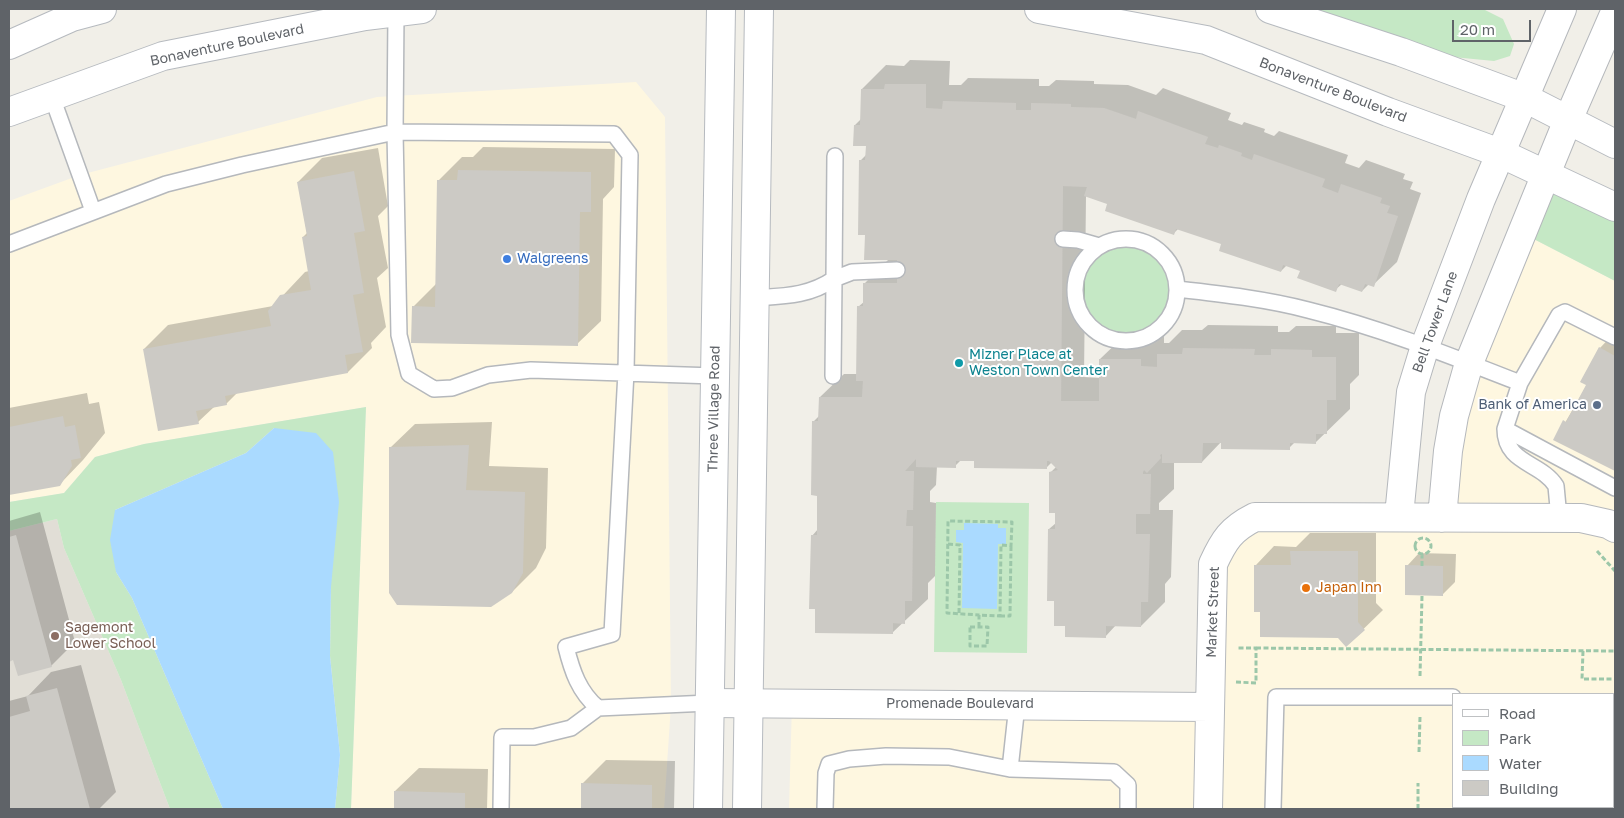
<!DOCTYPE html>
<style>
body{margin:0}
#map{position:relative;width:1624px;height:818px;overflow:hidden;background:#f1efe8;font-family:"Golos Text",sans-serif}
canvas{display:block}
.frame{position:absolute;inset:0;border:10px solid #5f6368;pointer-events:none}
.legend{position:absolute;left:1452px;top:693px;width:162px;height:115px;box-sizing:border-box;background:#fff;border:1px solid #bfc1c3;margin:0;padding:6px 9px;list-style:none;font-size:15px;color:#5f6368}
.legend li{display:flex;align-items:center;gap:10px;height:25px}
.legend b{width:25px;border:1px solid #bfc1c3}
.scale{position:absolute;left:1452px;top:20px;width:79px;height:22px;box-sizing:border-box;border:2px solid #5f6368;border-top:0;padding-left:6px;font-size:15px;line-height:18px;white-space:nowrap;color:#5f6368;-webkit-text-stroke:4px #fff;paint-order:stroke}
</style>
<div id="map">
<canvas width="1624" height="818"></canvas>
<div class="frame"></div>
<ul class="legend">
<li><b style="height:6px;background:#fff"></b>Road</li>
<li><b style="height:14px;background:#c5e8c5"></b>Park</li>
<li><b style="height:14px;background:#aadaff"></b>Water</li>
<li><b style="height:14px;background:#cccac5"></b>Building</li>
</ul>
<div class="scale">20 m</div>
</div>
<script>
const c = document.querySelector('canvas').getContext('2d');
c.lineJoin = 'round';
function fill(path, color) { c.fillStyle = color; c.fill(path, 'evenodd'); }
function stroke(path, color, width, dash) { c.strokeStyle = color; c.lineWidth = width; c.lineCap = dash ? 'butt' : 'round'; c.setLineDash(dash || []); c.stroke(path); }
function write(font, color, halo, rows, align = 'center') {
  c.font = font + ' "Golos Text",sans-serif'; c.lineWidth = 4; c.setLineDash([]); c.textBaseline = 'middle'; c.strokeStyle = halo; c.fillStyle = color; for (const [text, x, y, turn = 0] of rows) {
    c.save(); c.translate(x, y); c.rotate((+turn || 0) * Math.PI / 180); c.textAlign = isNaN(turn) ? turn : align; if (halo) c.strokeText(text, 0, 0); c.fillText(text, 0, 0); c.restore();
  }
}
const commercial = new Path2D(`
 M636 82 665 117 671 705 664 809H351L366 407 144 444 95 457 64 493 9 502V201L80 175 377 97Z
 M1522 233 1615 281V809H789L792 703 1210 707 1213 564 1239 525 1442 518 1448 451ZM1453 694H1613V807H1453Z`);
const education = new Path2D(`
 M57 519 64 548 121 680 170 809H9V531Z`);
const green = new Path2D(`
 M1285 9H1483L1503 19 1514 44 1510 56 1494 61 1401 52Z
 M1545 176 1615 207V281L1522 233Z
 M1075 290a51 51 0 1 1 102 0a51 51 0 1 1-102 0Z
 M366 407 351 809H335L340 755 330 656 331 587 274 428 246 453 115 510 116 572 132 598 223 809H170L121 680 64 548 57 519 9 531V502L64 493 95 457 144 444Z
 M936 502 1029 503 1027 653 934 652Z`);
const water = new Path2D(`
 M274 428 316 433 333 452 339 502 331 587 330 656 340 755 335 809H223L132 598 116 572 110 540 115 510 246 453Z
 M964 523 998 524V528H1006V544H998L997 609 962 608 963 543 956 542V530H964Z`);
const shadow = new Path2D(`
 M910 60 950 61 949 85H961L968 78 1039 79V86H1049L1056 80 1094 81V84L1128 85 1156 95 1163 88 1231 113 1228 120 1242 125 1244 122 1265 129 1264 132 1274 136 1279 131 1348 155 1345 163 1359 168 1366 160 1405 174 1403 179 1413 182 1410 189 1421 193 1397 262 1373 285 1369 284 1362 291 1342 284 1335 290 1301 270 1287 265 1281 271 1223 243 1179 228 1173 234 1109 203 1086 196 1084 377 1100 378V359L1124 336H1164V343H1169L1182 330H1202L1208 325 1278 326V332H1289L1296 326H1336V333H1359V375L1350 384V409L1315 443 1295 442 1289 448 1222 441 1202 462 1174 461V489L1159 503V510H1173L1171 577 1165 584V602L1141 626 1116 625 1105 637 1066 625 1055 600 1049 529 1056 523 1051 472 1056 467 1052 462 1046 468 962 459 955 466H937L936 485 930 491V502L936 503 935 576 928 583V599L892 633 812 536 818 529V495L813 422 820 415V397L844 374H857L858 307 865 301V283L889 259 866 234 860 161 867 154V145L855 125 861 119 862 89 886 65 904 66Z
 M483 147 615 149 614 187 603 199 601 321 577 344 413 307 437 283 438 181 462 157H473Z
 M378 148 388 206 378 216 388 268 377 278 386 327 371 343 372 348 348 372 238 392 226 404 214 407 198 422 144 349 168 325 273 306 305 272 309 271 303 237 307 233 298 182 322 158Z
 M1615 332V470L1576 449 1555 440 1587 385 1600 348Z
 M87 393 89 404 99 402 105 433 83 460 59 485 9 494V408Z
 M492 422 489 466 548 468 546 548 536 568 512 592 391 447 415 424Z
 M40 512 75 642 51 666 14 659 9 660V521Z
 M1310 533H1376V603L1383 610 1347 645 1339 636 1262 611 1256 565 1274 546 1296 547Z
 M1419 553 1456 554 1455 582 1442 595 1407 566Z
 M81 665 116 792 99 809H9V701L28 696 51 672Z
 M606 760 675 761 674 809H582V784Z
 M419 768 488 769 487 809H395V791Z`);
const building = new Path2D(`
 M885 84H926V108L942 109 943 101 1016 103V110H1031V103L1071 104V107L1104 108 1136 119 1138 111 1208 137 1205 144 1218 148 1219 145 1242 153 1241 156 1252 160 1254 154 1325 179 1322 187 1338 193 1341 184 1382 198 1380 203 1390 206 1387 213 1398 216 1374 287 1365 284 1362 292 1339 284 1336 292 1297 278 1300 271 1283 265 1281 272 1219 251 1221 244 1176 229 1174 235 1105 211 1107 204 1084 196 1087 187 1063 186 1061 401H1099V359H1141V366L1157 367V354H1182L1183 348 1255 349 1254 355H1271V349L1312 350V357H1336V400H1327V434H1316V444L1290 443V450L1221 449V443H1203L1202 463H1162V454L1160 455 1161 458 1147 473 1144 470 1143 472V474H1151L1150 514H1136V534H1150L1148 602H1141V627L1106 626V638L1065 637V626H1054V601H1047L1048 529H1055V513H1049V472L1058 470 1049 461H1047V469L974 468V461H956V468L916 467V459L905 471H914L913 510H907L906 526H913L912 601H905V624L893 623V634L815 633V609H809L811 535H817V496L811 495 812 421H818L819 397H862L863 381H856L857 306H863V283H897V260H864L865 235H858L859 160H865L866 146H853L854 125H860L861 89H884Z
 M458 170 591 172V212H580L578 346 411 343 412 306 435 307 437 180H457Z
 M354 171 365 231 354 233 364 293 353 295 363 352 345 355 348 373 225 396 227 405 196 411 199 424 158 431 143 349 271 326 268 311 280 295 311 290 302 237 307 236 297 182Z
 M1599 347 1615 356V471L1553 440 1563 420 1566 422 1586 385 1580 382Z
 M63 416 65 427 75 425 81 458 71 460 72 466 60 486 9 495V427Z
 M469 445 466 490 525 492 523 573 512 593 491 607 397 605 389 593V447Z
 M16 535 52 667 18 676 13 660 9 662V537Z
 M1290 551H1358V622L1365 630 1346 647 1338 638 1260 637V612H1254V565H1291Z
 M1405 565 1443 566V596L1405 595Z
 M57 688 90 809H9V717L30 711 26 696Z
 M581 783 652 785V809H581Z
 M394 791 465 793V809H394Z`);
const path = new Path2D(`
 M1415 546a8 8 0 1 1 16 0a8 8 0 1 1-16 0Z
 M948 544 960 545 959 614
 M1597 551 1615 571
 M1422 566V554
 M1000 616H1010L1011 546
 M970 627H988L987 646H970Z
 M979 627V615L1000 616 1001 545 1011 546 1012 522 948 521 947 613 979 615
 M1256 648 1615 651
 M1583 651 1582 679H1615
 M1420 676 1422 596
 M1236 682 1256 683V648H1237
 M1419 752 1420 717
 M1418 809V783`);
const lane = new Path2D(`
 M396 12 395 132 399 335 409 374 434 389 452 388 488 375 531 370 715 376
 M52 97 93 211
 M1063 239 1078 240 1099 246
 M1075 290a51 51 0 1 1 102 0a51 51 0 1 1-102 0Z
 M9 244 166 184 242 165 395 132 614 134 630 155 626 372 612 634 566 647C572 671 579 692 598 708L709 703
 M1177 289C1221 294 1266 299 1308 310 1381 328 1451 356 1520 383
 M755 298C785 296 809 296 834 279L835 156
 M1615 337 1565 312 1559 315 1520 383 1505 429 1615 488
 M833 376 834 279 852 272 897 270
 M1505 429C1505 464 1541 462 1556 486L1559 518
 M1010 769 1017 705
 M501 809 502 737H534L571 728 598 708
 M825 809 826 773 829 764 849 759 886 756 949 757 1010 769 1114 772 1128 785V809
 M1273 809 1276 697H1453
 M1554 809V807
 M1586 809V807
 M1600 809V807`);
const street = new Path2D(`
 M1399 516 1411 392 1425 346 1481 199 1562 9
 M1442 518 1448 451 1454 416 1469 363 1568 120 1615 12
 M709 703 1210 707
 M1208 809 1213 564C1224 540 1231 529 1255 517L1581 518 1608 524 1615 528`);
const secondary = new Path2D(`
 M1039 9 1206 40 1388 112 1500 153 1615 207
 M1270 9 1401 52 1525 98 1615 144
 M9 45 72 17 102 9
 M9 112 163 56 365 16 422 9
 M708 809 721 9
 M747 809 759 9`);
const markers = [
 [507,259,5,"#3f7fe0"],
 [959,363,5,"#0f9aa8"],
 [1597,405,5,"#5c6f8a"],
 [1306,588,5,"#e8710a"],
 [55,636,5,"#8d6e63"]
];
const streetNames = [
 ["Bonaventure Boulevard",227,45,-12],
 ["Bonaventure Boulevard",1333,90,21],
 ["Bell Tower Lane",1435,322,-70],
 ["Three Village Road",714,409,-89],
 ["Market Street",1213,612,-88],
 ["Promenade Boulevard",960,704]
];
const shopNames = [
 ["Walgreens",517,259]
];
const cultureNames = [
 ["Mizner Place at",969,355],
 ["Weston Town Center",969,371]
];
const serviceNames = [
 ["Bank of America",1587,405]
];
const foodNames = [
 ["Japan Inn",1316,588]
];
const educationNames = [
 ["Sagemont",65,628],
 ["Lower School",65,644]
];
fill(commercial, '#fef7e0');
fill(education, '#e1ded6');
fill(green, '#c5e8c5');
fill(water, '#aadaff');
fill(shadow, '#0003');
fill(building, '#cccac5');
stroke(lane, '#b5b8bc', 18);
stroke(street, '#b5b8bc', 30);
stroke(secondary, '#b6babf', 30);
stroke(path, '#9cc7a9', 3, [5, 2.5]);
stroke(lane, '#fff', 15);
stroke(street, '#fff', 28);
stroke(secondary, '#fff', 28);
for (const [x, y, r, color] of markers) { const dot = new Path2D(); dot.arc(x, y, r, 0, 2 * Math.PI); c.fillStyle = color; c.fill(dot); stroke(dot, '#fff', 2); }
write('14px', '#5f6368', '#fff', streetNames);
write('14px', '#366cbe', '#fff', shopNames, 'left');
write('14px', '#0d838f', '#fff', cultureNames, 'left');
write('14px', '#4e5e75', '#fff', serviceNames, 'right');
write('14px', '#c56008', '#fff', foodNames, 'left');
write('14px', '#785e54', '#fff', educationNames, 'left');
</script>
